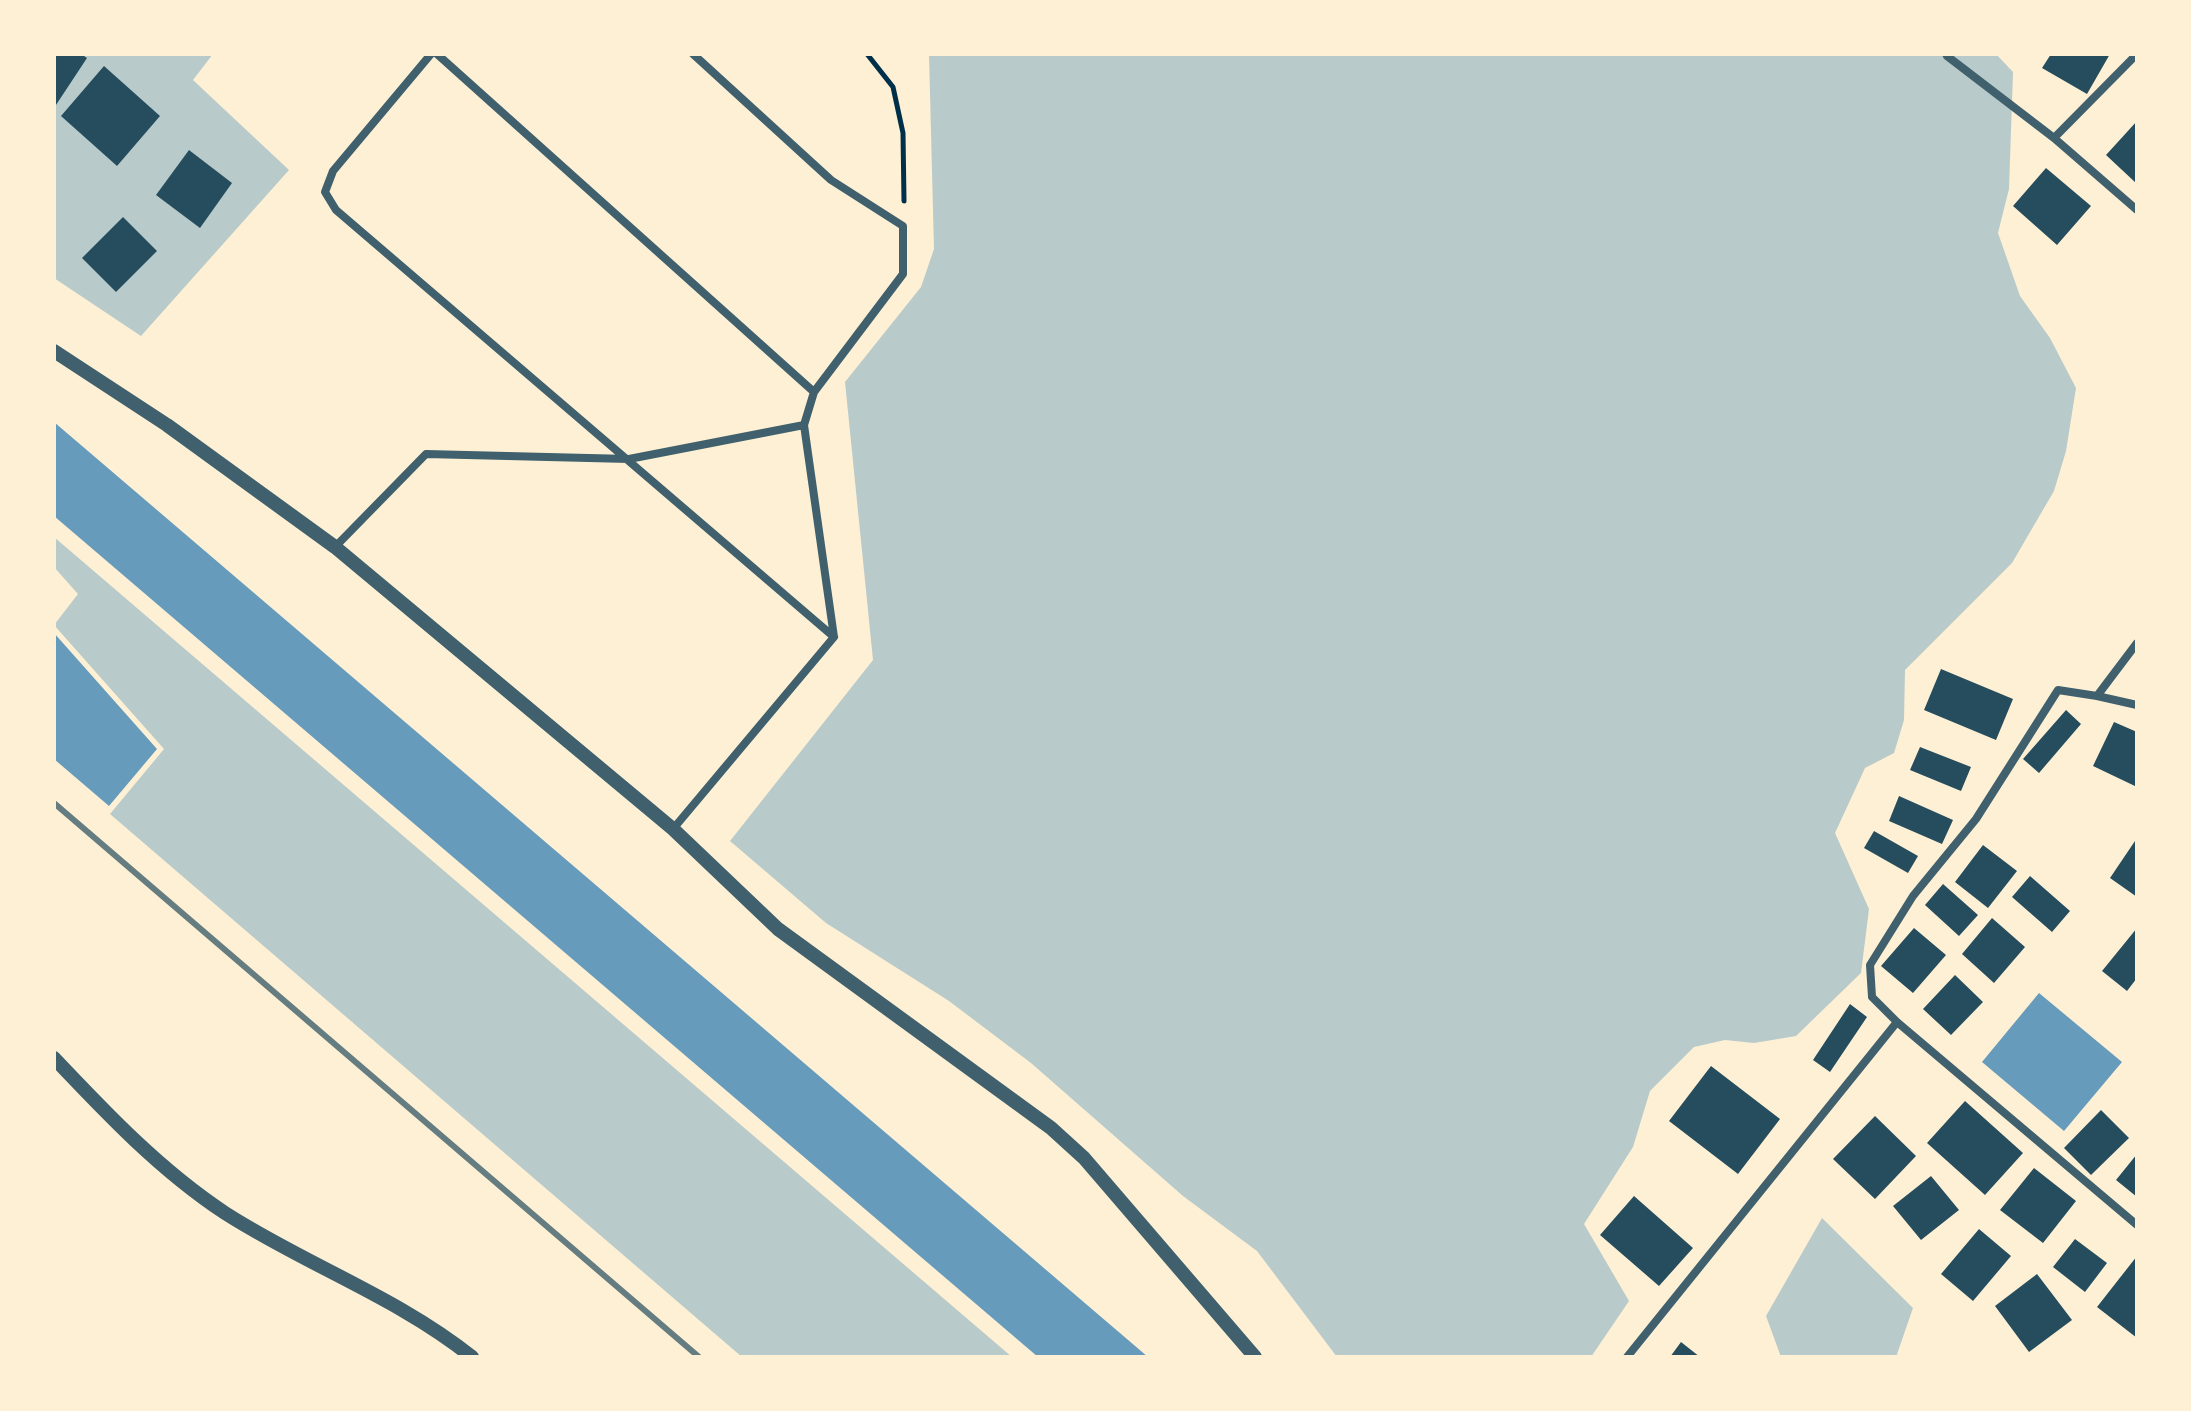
<!DOCTYPE html>
<style>
body{margin:0}
#map{position:relative;width:2191px;height:1411px;overflow:hidden;background:#fdf0d5;font-family:"Varela Round",sans-serif}
canvas{display:block}
.frame{position:absolute;inset:0;border:56px solid #fdf0d5;pointer-events:none}
</style>
<div id="map">
<canvas width="2191" height="1411"></canvas>
<div class="frame"></div>
</div>
<script>
const c = document.querySelector('canvas').getContext('2d');
c.lineJoin = 'round';
function fill(path, color) { c.fillStyle = color; c.fill(path, 'evenodd'); }
function stroke(path, color, width, dash) { c.strokeStyle = color; c.lineWidth = width; c.lineCap = dash ? 'butt' : 'round'; c.setLineDash(dash || []); c.stroke(path); }
const green = new Path2D(`
 M54 54H213L193 80 289 170 141 336 54 278Z
 M929 54H1996L2013 72 2009 189 1998 233 2020 296 2050 338 2076 388 2066 451 2054 491 2012 563 1905 670 1904 720 1894 753 1865 768 1835 833 1869 909 1861 973 1796 1036 1754 1043 1725 1040 1694 1047 1650 1091 1633 1147 1584 1224 1629 1301 1591 1357H1337L1257 1251 1183 1196 1031 1063 949 1001 826 923 730 841 873 660 845 382 921 287 934 249Z
 M54 537 1012 1357H742L110 814 164 749 54 625 78 594 54 567Z
 M1822 1218 1913 1308 1896 1357H1781L1766 1316Z`);
const water = new Path2D(`
 M54 422 1148 1357H1038L54 516Z
 M54 633 157 749 109 806 54 759Z
 M2039 993 2122 1062 2064 1131 1982 1062Z`);
const building = new Path2D(`
 M54 54H81L87 58 54 108Z
 M2051 54H2110L2087 94 2042 68Z
 M104 66 160 116 117 166 61 116Z
 M2137 121V184L2106 155Z
 M189 150 232 183 200 228 156 195Z
 M2046 168 2091 206 2057 245 2013 206Z
 M123 217 157 251 116 292 82 258Z
 M1941 669 2013 699 1996 740 1924 710Z
 M2066 710 2081 724 2039 773 2023 759Z
 M2114 722 2137 732V787L2093 766Z
 M1920 747 1971 767 1961 791 1910 770Z
 M1899 796 1953 820 1942 844 1889 821Z
 M1874 831 1918 856 1908 873 1864 848Z
 M2137 838V897L2110 878Z
 M1983 845 2017 871 1988 908 1955 882Z
 M2030 876 2070 911 2052 932 2012 897Z
 M1943 884 1978 915 1959 936 1925 905Z
 M1992 918 2025 947 1994 983 1962 954Z
 M1914 928 1946 955 1913 993 1881 966Z
 M2137 928V978L2127 991 2102 971Z
 M1955 975 1983 1002 1951 1035 1923 1009Z
 M1850 1004 1867 1017 1830 1072 1813 1060Z
 M1711 1066 1780 1119 1738 1174 1669 1121Z
 M1965 1101 2023 1153 1985 1195 1927 1143Z
 M2101 1110 2129 1138 2091 1175 2064 1148Z
 M1875 1116 1916 1156 1875 1199 1833 1159Z
 M2137 1154V1197L2116 1180Z
 M2034 1168 2076 1201 2043 1243 2000 1210Z
 M1931 1176 1959 1210 1921 1240 1893 1206Z
 M1634 1196 1693 1248 1659 1286 1600 1235Z
 M1979 1229 2011 1256 1973 1301 1941 1274Z
 M2075 1239 2107 1263 2085 1292 2053 1267Z
 M2137 1256V1338L2097 1307Z
 M2037 1274 2072 1320 2029 1352 1995 1306Z
 M1681 1342 1700 1357H1670Z`);
const path = new Path2D(`
 M867 54 893 87 903 133 904 201`);
const minor = new Path2D(`
 M431 54 333 171 325 192 336 210 834 637
 M437 54 814 392
 M2137 54 2054 138 2137 210
 M1947 56 2054 138
 M335 547 426 454 629 459 804 425 814 392 903 274V226L831 180 693 54
 M2137 643 2097 696 2058 690 1976 819 1913 896 1870 965 1872 997 1897 1022 2137 1225
 M2097 696 2137 705
 M673 829 834 637 804 425
 M1627 1357 1897 1022`);
const tertiary = new Path2D(`
 M54 351 167 425 335 547 673 829 778 929 1051 1128 1084 1158 1255 1357
 M54 1058C107 1114 160 1170 225 1213 306 1265 397 1297 472 1357`);
const rail = new Path2D(`
 M54 803 699 1357`);
fill(green, '#b9caca');
fill(water, '#669bbc');
fill(building, '#264d5e');
stroke(path, '#003049', 5);
stroke(minor, '#3f606c', 8);
stroke(tertiary, '#3f606c', 14);
stroke(rail, '#657d81', 6);
</script>
